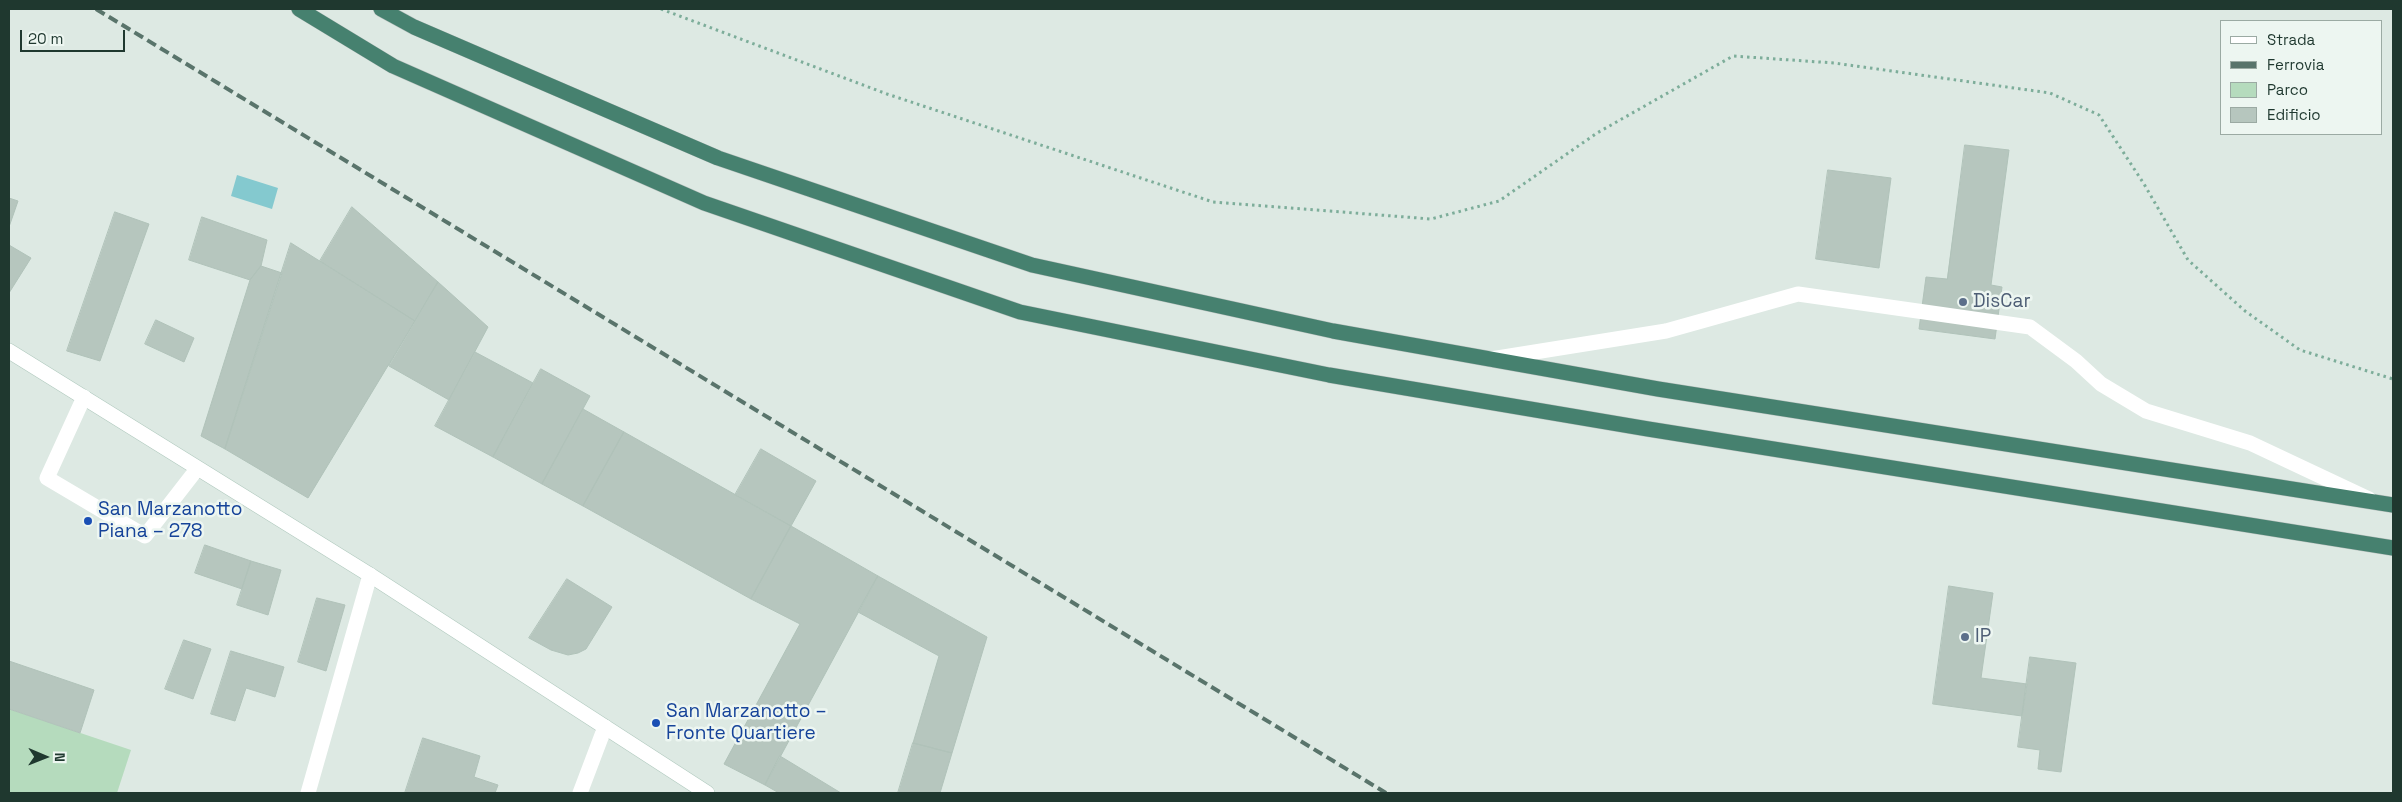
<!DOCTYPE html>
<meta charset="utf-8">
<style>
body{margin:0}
#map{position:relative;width:2402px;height:802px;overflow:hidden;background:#dde9e3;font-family:"Space Grotesk",sans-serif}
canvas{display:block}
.frame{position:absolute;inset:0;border:10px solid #1f382f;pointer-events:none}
.legend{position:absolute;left:2220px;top:20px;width:162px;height:115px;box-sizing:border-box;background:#edf6f1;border:1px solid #9baaa3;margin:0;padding:6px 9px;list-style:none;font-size:15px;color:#1f382f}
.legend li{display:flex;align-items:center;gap:10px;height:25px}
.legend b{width:25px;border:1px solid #9baaa3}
.north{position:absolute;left:20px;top:732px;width:50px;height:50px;-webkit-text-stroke:4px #edf6f1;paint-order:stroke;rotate:91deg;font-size:14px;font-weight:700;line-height:20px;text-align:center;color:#1f382f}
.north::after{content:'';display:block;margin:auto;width:18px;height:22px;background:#1f382f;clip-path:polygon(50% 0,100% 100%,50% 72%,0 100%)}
.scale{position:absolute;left:20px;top:30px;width:105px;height:22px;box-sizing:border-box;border:2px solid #1f382f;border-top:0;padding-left:6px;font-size:15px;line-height:18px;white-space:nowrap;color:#1f382f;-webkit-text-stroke:4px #edf6f1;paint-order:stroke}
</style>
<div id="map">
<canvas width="2402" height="802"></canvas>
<div class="frame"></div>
<ul class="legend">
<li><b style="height:6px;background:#fff"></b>Strada</li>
<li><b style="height:6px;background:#59746b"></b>Ferrovia</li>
<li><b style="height:14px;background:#b5dbbd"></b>Parco</li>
<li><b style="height:14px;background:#b6c6be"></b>Edificio</li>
</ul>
<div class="north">N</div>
<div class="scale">20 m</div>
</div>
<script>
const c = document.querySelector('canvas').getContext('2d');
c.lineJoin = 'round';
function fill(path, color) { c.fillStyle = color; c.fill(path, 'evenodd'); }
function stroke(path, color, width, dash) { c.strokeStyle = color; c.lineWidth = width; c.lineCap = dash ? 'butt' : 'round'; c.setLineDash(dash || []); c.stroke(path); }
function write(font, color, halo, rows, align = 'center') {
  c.font = font + ' "Space Grotesk",sans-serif'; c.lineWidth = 5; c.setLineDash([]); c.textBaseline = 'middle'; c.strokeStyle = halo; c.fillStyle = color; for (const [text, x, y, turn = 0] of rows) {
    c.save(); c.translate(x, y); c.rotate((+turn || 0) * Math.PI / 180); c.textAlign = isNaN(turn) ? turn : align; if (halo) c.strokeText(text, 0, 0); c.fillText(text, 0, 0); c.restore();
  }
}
const green = new Path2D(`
 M9 709 131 750 117 793H9Z`);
const water = new Path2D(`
 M237 175 278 188 272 209 231 196Z`);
const building = new Path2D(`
 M1965 145 2009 150 1991 285 2002 287 1995 339 1919 329 1926 277 1947 279Z
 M1828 170 1891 178 1879 268 1816 259Z
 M9 198 18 201 9 227Z
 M352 207 438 282 415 321 320 261Z
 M115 212 149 224 100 361 67 351Z
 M202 217 267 240 261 266 250 280 189 260Z
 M291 243 415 321 308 498 225 449Z
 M9 245 31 258 9 293Z
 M261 266 282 273 225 449 201 436 250 280Z
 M438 282 488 327 449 400 389 366Z
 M156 320 194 338 184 362 145 344Z
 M475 352 533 383 493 457 435 426Z
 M541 369 590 396 542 484 493 457Z
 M583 409 624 432 583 506 542 484Z
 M624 432 791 526 751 599 583 506Z
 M761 449 816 481 791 526 735 495Z
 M791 526 878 576 765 785 724 764 800 624 751 599Z
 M205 545 251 561 242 589 195 573Z
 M251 561 281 570 268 615 237 605Z
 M878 576 987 637 952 753 913 743 939 656 858 612Z
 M567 579 612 607 586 649 578 653 568 655 551 650 529 638Z
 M1949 586 1993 593 1981 678 2027 684 2022 716 1933 704Z
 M317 598 345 605 326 671 298 662Z
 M184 640 211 649 193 699 165 689Z
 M231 651 284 667 275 697 246 688 235 721 211 714Z
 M2030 657 2076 663 2061 772 2038 769 2040 750 2018 747Z
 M9 661 94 690 80 733 9 709Z
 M423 738 480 756 474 777 498 785 495 793H405Z
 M913 743 952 753 940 793H898Z
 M780 756 841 793H779L765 785Z`);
const path = new Path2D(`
 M661 9 887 94 1213 202 1431 219 1499 201 1597 133 1733 56 1834 63 2050 93 2099 115 2144 184 2188 260 2245 311 2300 350 2393 379`);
const service = new Path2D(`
 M1491 359 1666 331 1798 294 2030 327 2076 361 2101 384 2146 411 2250 443 2369 499
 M84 397 47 478 145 536 197 469`);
const minor = new Path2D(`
 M308 793 370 575
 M580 793 605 727`);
const secondary = new Path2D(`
 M9 351 370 575 707 793`);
const trunk = new Path2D(`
 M299 9 393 66 704 203 1020 312 1329 375 1648 429 2393 548
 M381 9 414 27 718 158 1032 265 1333 331 1658 389 2393 505`);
const rail = new Path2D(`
 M96 9 1386 793`);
const markers = [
 [1963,302,5,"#5c6f8a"],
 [88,521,5,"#1a4fb4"],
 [1965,637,5,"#5c6f8a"],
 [656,723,5,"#1a4fb4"]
];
const serviceNames = [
 ["DisCar",1973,302],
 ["IP",1975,637]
];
const transitNames = [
 ["San Marzanotto",98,510],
 ["Piana – 278",98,532],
 ["San Marzanotto –",666,712],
 ["Fronte Quartiere",666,734]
];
fill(green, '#b5dbbd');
fill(water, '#84c9cf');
fill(building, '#b6c6be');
stroke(building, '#b0c2b9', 1);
stroke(secondary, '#b0c9be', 16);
stroke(trunk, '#bcc3c1', 16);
stroke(path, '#7dad9a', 3, [2.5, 4]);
stroke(service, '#fff', 15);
stroke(minor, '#fff', 15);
stroke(secondary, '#fff', 15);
stroke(trunk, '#46816f', 15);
stroke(rail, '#59746b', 4, [10, 5]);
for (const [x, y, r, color] of markers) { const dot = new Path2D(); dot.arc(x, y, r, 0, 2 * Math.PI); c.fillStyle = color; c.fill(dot); stroke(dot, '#edf6f1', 2); }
write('19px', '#4e5e75', '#edf6f1', serviceNames, 'left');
write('19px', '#164399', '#edf6f1', transitNames, 'left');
</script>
